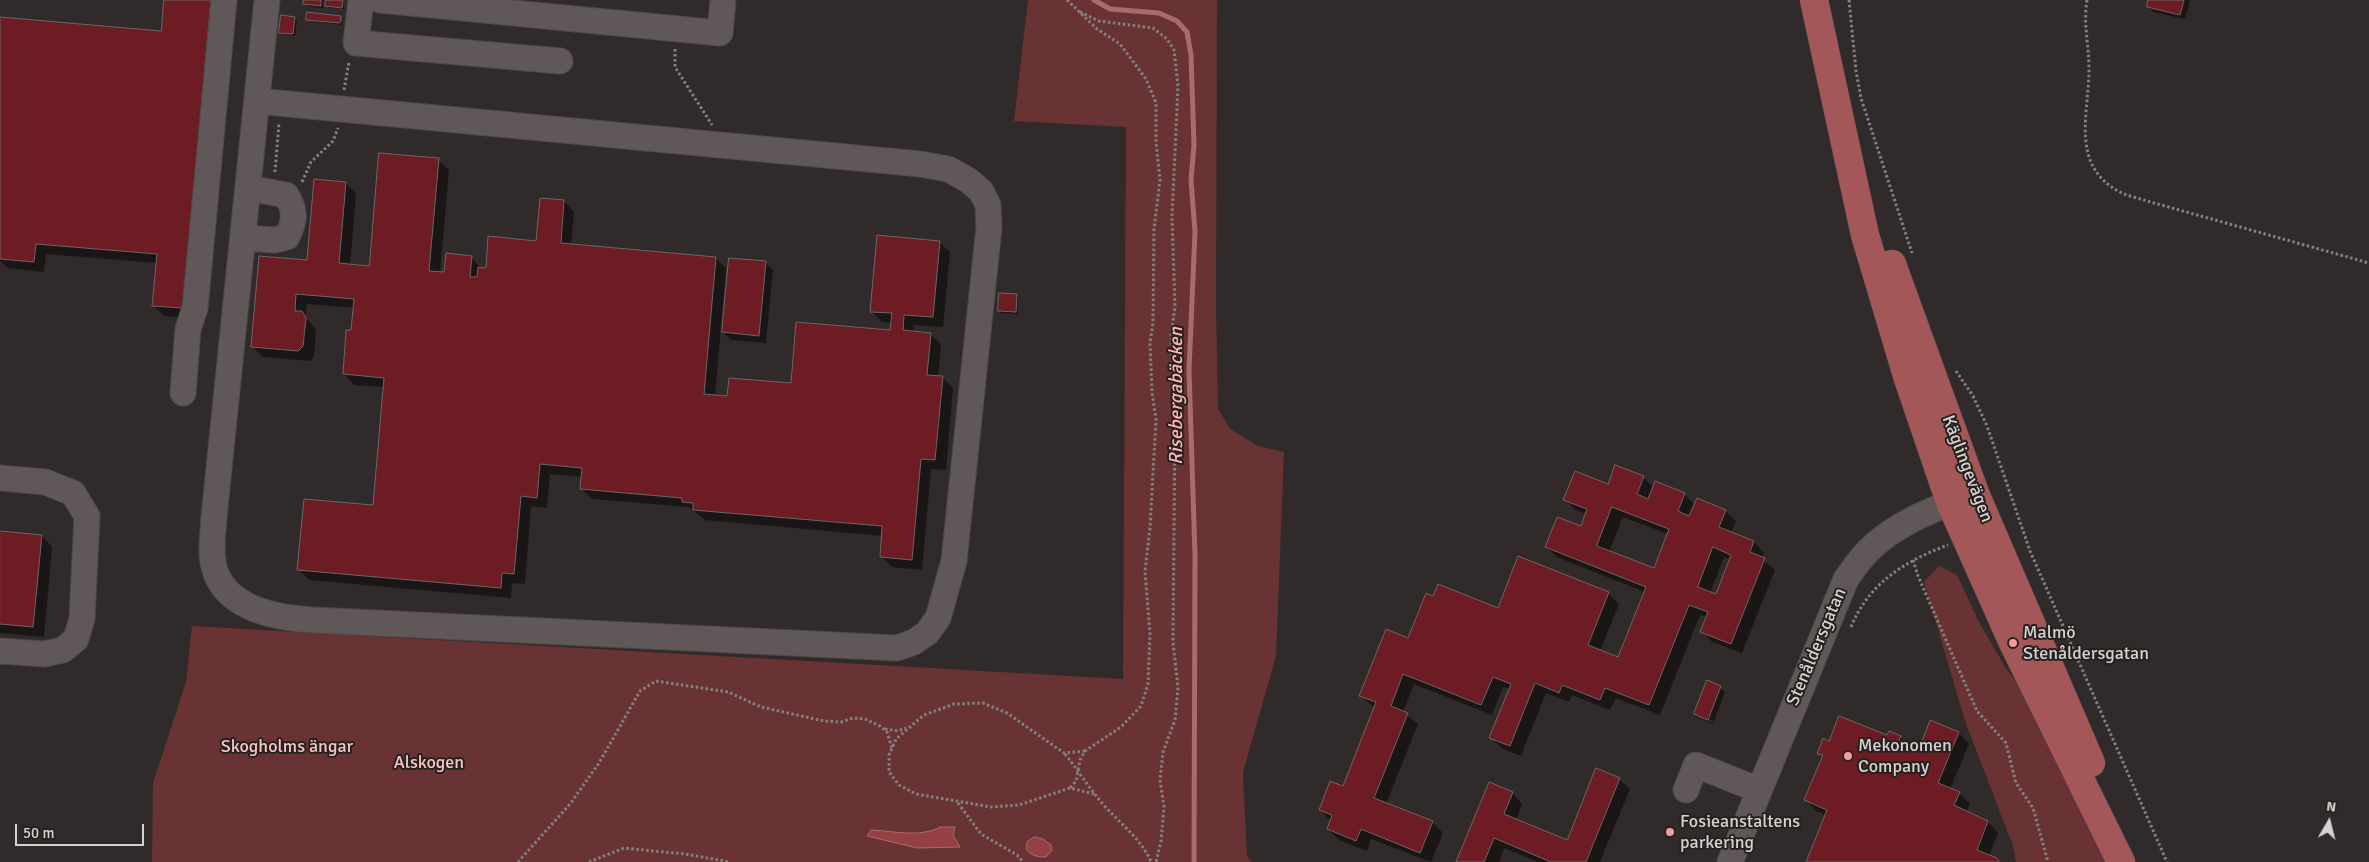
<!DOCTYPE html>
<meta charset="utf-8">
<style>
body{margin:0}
#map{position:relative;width:2369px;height:862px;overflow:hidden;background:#312a2a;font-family:Signika,sans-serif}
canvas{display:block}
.north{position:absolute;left:2304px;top:797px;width:50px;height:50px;-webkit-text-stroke:4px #272120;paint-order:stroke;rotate:8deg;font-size:14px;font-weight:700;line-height:20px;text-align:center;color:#d6d2d2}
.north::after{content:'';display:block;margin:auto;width:18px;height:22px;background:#d6d2d2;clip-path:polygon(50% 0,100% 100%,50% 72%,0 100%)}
.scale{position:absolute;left:15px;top:824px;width:129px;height:22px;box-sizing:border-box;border:2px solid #d6d2d2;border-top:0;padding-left:6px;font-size:15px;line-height:18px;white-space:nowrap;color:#d6d2d2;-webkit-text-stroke:4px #272120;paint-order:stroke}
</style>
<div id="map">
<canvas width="2369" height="862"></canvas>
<div class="north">N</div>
<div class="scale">50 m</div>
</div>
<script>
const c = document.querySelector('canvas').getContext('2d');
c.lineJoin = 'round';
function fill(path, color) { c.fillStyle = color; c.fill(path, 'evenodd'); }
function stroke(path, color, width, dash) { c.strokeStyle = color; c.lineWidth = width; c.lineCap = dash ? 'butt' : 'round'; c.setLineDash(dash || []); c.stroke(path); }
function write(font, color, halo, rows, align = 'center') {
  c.font = font + ' Signika,sans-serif'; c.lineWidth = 4; c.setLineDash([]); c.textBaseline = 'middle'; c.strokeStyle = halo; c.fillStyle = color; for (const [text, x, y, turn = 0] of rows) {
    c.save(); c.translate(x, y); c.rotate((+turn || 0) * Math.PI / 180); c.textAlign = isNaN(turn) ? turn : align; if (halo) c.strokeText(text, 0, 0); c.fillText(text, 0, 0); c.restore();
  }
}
const green = new Path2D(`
 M1028 0H1217L1216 307 1218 409 1230 429 1258 446 1284 452 1276 656 1243 772 1247 855 1251 862H152L153 783 186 682 192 626 1123 679 1126 127 1014 121Z
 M1939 566 1957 575 1979 622 2007 670 2023 689 2107 862H2016L2013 846 1965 721 1924 582Z`);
const water = new Path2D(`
 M941 827H955L953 835 960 847 917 848 867 836 871 830C896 831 918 838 941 827Z
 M1034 837 1043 839 1051 845 1052 850 1046 857C1038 857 1031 856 1026 849L1027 842Z`);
const shadow = new Path2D(`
 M165 0H222L194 318 164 316 153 305 157 263 46 254 44 272 8 268 0 261V18L162 33Z
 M305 0H323V8L307 6Z
 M327 0H343L344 9 329 8Z
 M2150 0H2190L2185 19 2153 12 2148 6Z
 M340 17 342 25 310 21 308 19Z
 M295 18 297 20 295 36 283 34 281 32Z
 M438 160 449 170 440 273 445 274 471 257 482 269 487 270 537 242 564 201 574 212 571 245 715 258 726 268 715 396 729 397 792 384 892 331V323L882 322 871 311 939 242 950 252 943 327 914 325V332L930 334 941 344 938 377H942L953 388 946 470 931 469 922 570 892 567 881 556 883 536 705 520 689 507 592 499 581 488 582 477 550 474 547 508 531 506 525 584 512 583 511 598 309 580 299 569 374 506 384 387 354 385 344 374 355 308 307 304 305 317 316 329 314 357 309 361 263 357 252 346 308 262 346 183 356 194 350 266 370 267Z
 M765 262 773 270 766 343 731 340 723 332Z
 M1016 295 1018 298 1017 314 1001 313 999 310Z
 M1643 477 1654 488 1684 494 1695 505 1725 511 1736 521 1731 533 1754 542 1764 553 1762 559 1775 570 1742 653 1712 642 1702 631 1707 617 1700 615 1660 715 1616 698 1610 710 1572 695 1569 702 1546 693 1521 756 1501 748 1491 737 1510 689 1503 687 1492 715 1414 684 1403 712 1418 724 1386 804 1432 822 1443 833 1431 862 1371 839 1367 851 1339 840 1328 829 1331 821 1320 810 1343 788 1375 708 1360 695 1409 639 1498 609 1608 593 1619 604 1600 651 1619 658 1645 592 1557 557 1546 547 1581 528 1587 514 1575 510 1565 499ZM1623 517 1668 534 1655 569 1609 552ZM1724 557 1730 560 1716 595 1710 593Z
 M0 532 42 536 52 547 44 637 0 633Z
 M1720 687 1725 692 1713 724 1700 719 1695 714ZM1699 715 1714 721 1713 723 1699 718Z
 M1930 722 1959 733 1969 744 1950 789 1959 793 1970 804 1966 812 1988 822 1998 833 1989 856 1999 862H1807L1826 815 1816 811 1806 800 1823 758 1819 753 1829 743 1888 737H1900L1908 745 1920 750Z
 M1619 779 1630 789 1600 862H1538L1504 848 1499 862H1458L1512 793 1522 804 1516 820 1568 842Z`);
const stream = new Path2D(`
 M1094 0 1110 9 1159 13 1177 21 1187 32 1191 55 1194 145 1191 180 1195 232 1189 370 1195 555 1194 862`);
const building = new Path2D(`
 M164 0H211L183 308 152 306 157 254 36 244 34 262 0 259V17L161 31Z
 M304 0H321V6L303 4Z
 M326 0H343L342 8 325 6Z
 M2148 0H2184L2180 15 2147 7Z
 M307 12 341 16 340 23 306 20Z
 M281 15 295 17 293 34 279 33Z
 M379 153 439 158 429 271 444 272 446 253 472 256 470 277H477L478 267 486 268 488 236 536 241 540 198 564 200 561 243 716 257 704 394 727 396 729 378 791 383 796 322 890 330 892 313 870 312 877 235 940 241 933 317 904 315 903 330 931 333 927 375 943 376 935 460 921 459 912 560 880 557 882 526 693 510V503L682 502V498L580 489 582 468 540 464 537 498 521 496 514 574 502 573 501 588 297 570 304 499 373 505 384 378 343 374 346 330H351L354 299 296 294 295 311H302L306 318 303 346 298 351 251 347 259 256 307 260 314 179 346 182 339 263 369 266Z
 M729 258 766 261 759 336 722 332Z
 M999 293 1017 294 1016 312 998 311Z
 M1615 465 1644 476 1637 494 1648 499 1655 481 1685 493 1678 511 1689 516 1697 498 1726 510 1719 527 1754 541 1750 552 1765 558 1731 644 1700 632 1708 612 1689 605 1649 705 1605 688 1600 700 1562 685 1559 693 1535 683 1510 746 1489 738 1511 684 1493 677 1481 705 1403 674 1391 706 1408 713 1374 798 1433 821 1420 853 1361 829 1356 841 1327 829 1332 815 1319 810 1330 781 1343 786 1376 702 1359 696 1386 629 1408 638 1426 593 1433 596 1438 584 1498 608 1518 556 1609 592 1588 645 1618 657 1646 587 1545 547 1557 517 1581 526 1587 509 1563 500 1575 471 1608 484ZM1612 507 1669 529 1654 568 1597 546ZM1713 547 1731 555 1716 594 1698 587Z
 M0 531 42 535 33 627 0 624Z
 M1707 680 1721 686 1708 720 1694 714Z
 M1839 716 1887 735 1889 731 1901 736 1899 740 1919 749 1930 720 1959 732 1938 783 1960 792 1954 805 1988 821 1977 850 1997 858 1999 862H1806L1827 810 1804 800 1823 755 1817 754 1823 738 1829 741Z
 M1596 768 1620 778 1586 862H1551L1494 838 1484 862H1456L1489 782 1513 792 1504 814 1567 840Z`);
const path = new Path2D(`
 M1067 0 1097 29 1120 44 1146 79 1156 103V142L1160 180 1154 229 1153 323 1150 343 1152 392 1156 420 1150 528 1145 571 1150 634 1148 684 1141 706 1121 727 1085 751 1080 760 1076 781 1070 788
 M1849 0 1856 71 1861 98 1912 253
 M2087 0C2083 25 2089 44 2089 69 2089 113 2070 164 2118 191 2127 196 2138 198 2147 201L2369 263
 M1080 12 1099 21 1153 28 1167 39 1174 50 1178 86 1172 217 1175 307 1171 335 1175 419 1173 642 1178 688 1175 720 1163 752 1160 780 1164 807 1161 841 1156 862
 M675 49V67L712 125
 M344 90 349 62
 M275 172 279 123
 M302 182 311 162 333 141 338 128
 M1956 371 1973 396 1987 426 2030 551 2167 862
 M1913 560 1918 576 1977 711 2006 743 2016 783 2033 808 2048 862
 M1851 627C1869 583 1905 561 1948 545
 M885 729 898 731 906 728
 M1085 751 1064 753 1007 713 983 703 954 704 924 715 896 739 889 755V772L899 785 916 794 991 807 1019 805 1070 788 1094 794
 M1065 754C1078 770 1089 788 1102 803 1119 823 1141 838 1151 862
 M958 803 981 834 1017 855 1023 862
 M518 862 570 804 599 763 640 691 656 681 728 692 761 707 824 721 841 722 853 718 865 719 880 726 887 732 892 748
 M589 862 624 848 685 854 730 862`);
const minor = new Path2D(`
 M361 0 356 43 560 61
 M380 0 720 33 723 0
 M257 101 920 164 948 169 968 180 981 191 988 205 989 227 954 561 938 618 927 633 914 642 897 648 313 620C277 618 225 609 214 567 210 552 213 533 214 517L267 0
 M243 238 275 240 287 237C295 221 296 210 286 195L248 188
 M183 393 188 329 195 308 224 0
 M0 478 45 482 73 493 87 516 82 619 76 639 63 650 44 654 0 651
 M1686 790 1696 765 1759 790
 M1730 862 1846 579C1853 570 1859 560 1867 552 1894 524 1933 509 1969 496`);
const major = new Path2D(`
 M1814 0 1865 235 1908 379 1950 502 2013 643 2121 862
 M1892 264 1975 493 2091 763`);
const markers = [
 [2013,643,5,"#f59b99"],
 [1848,756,5,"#f59b99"],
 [1670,832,5,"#f59b99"]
];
const streetNames = [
 ["Käglingevägen",1967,469,69],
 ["Stenåldersgatan",1817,647,-67]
];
const poiNames = [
 ["Malmö",2023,633],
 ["Stenåldersgatan",2023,654],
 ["Mekonomen",1858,746],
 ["Company",1858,767],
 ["Fosieanstaltens",1680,822],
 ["parkering",1680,843]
];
const parkNames = [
 ["Skogholms ängar",287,747],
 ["Alskogen",429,763]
];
const waterNames = [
 ["Risebergabäcken",1177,396,-90]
];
fill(green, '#693333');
fill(water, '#954143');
stroke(water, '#a86c6e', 1);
fill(shadow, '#0007');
stroke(stream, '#a86c6e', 5);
fill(building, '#6c1c22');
stroke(building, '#6d6666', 1);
stroke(minor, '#4d4848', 27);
stroke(major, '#4d4848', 29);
stroke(path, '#858080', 3, [2.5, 2.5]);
stroke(minor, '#605858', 25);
stroke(major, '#a35759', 28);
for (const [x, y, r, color] of markers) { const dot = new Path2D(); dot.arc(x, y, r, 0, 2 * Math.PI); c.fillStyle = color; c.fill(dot); stroke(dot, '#272120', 2); }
write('18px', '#d6d2d2', '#272120', streetNames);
write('18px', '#d6d2d2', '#272120', poiNames, 'left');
write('18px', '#f7c5c3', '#272120', parkNames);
write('italic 19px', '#fdb4b2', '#272120', waterNames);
</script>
